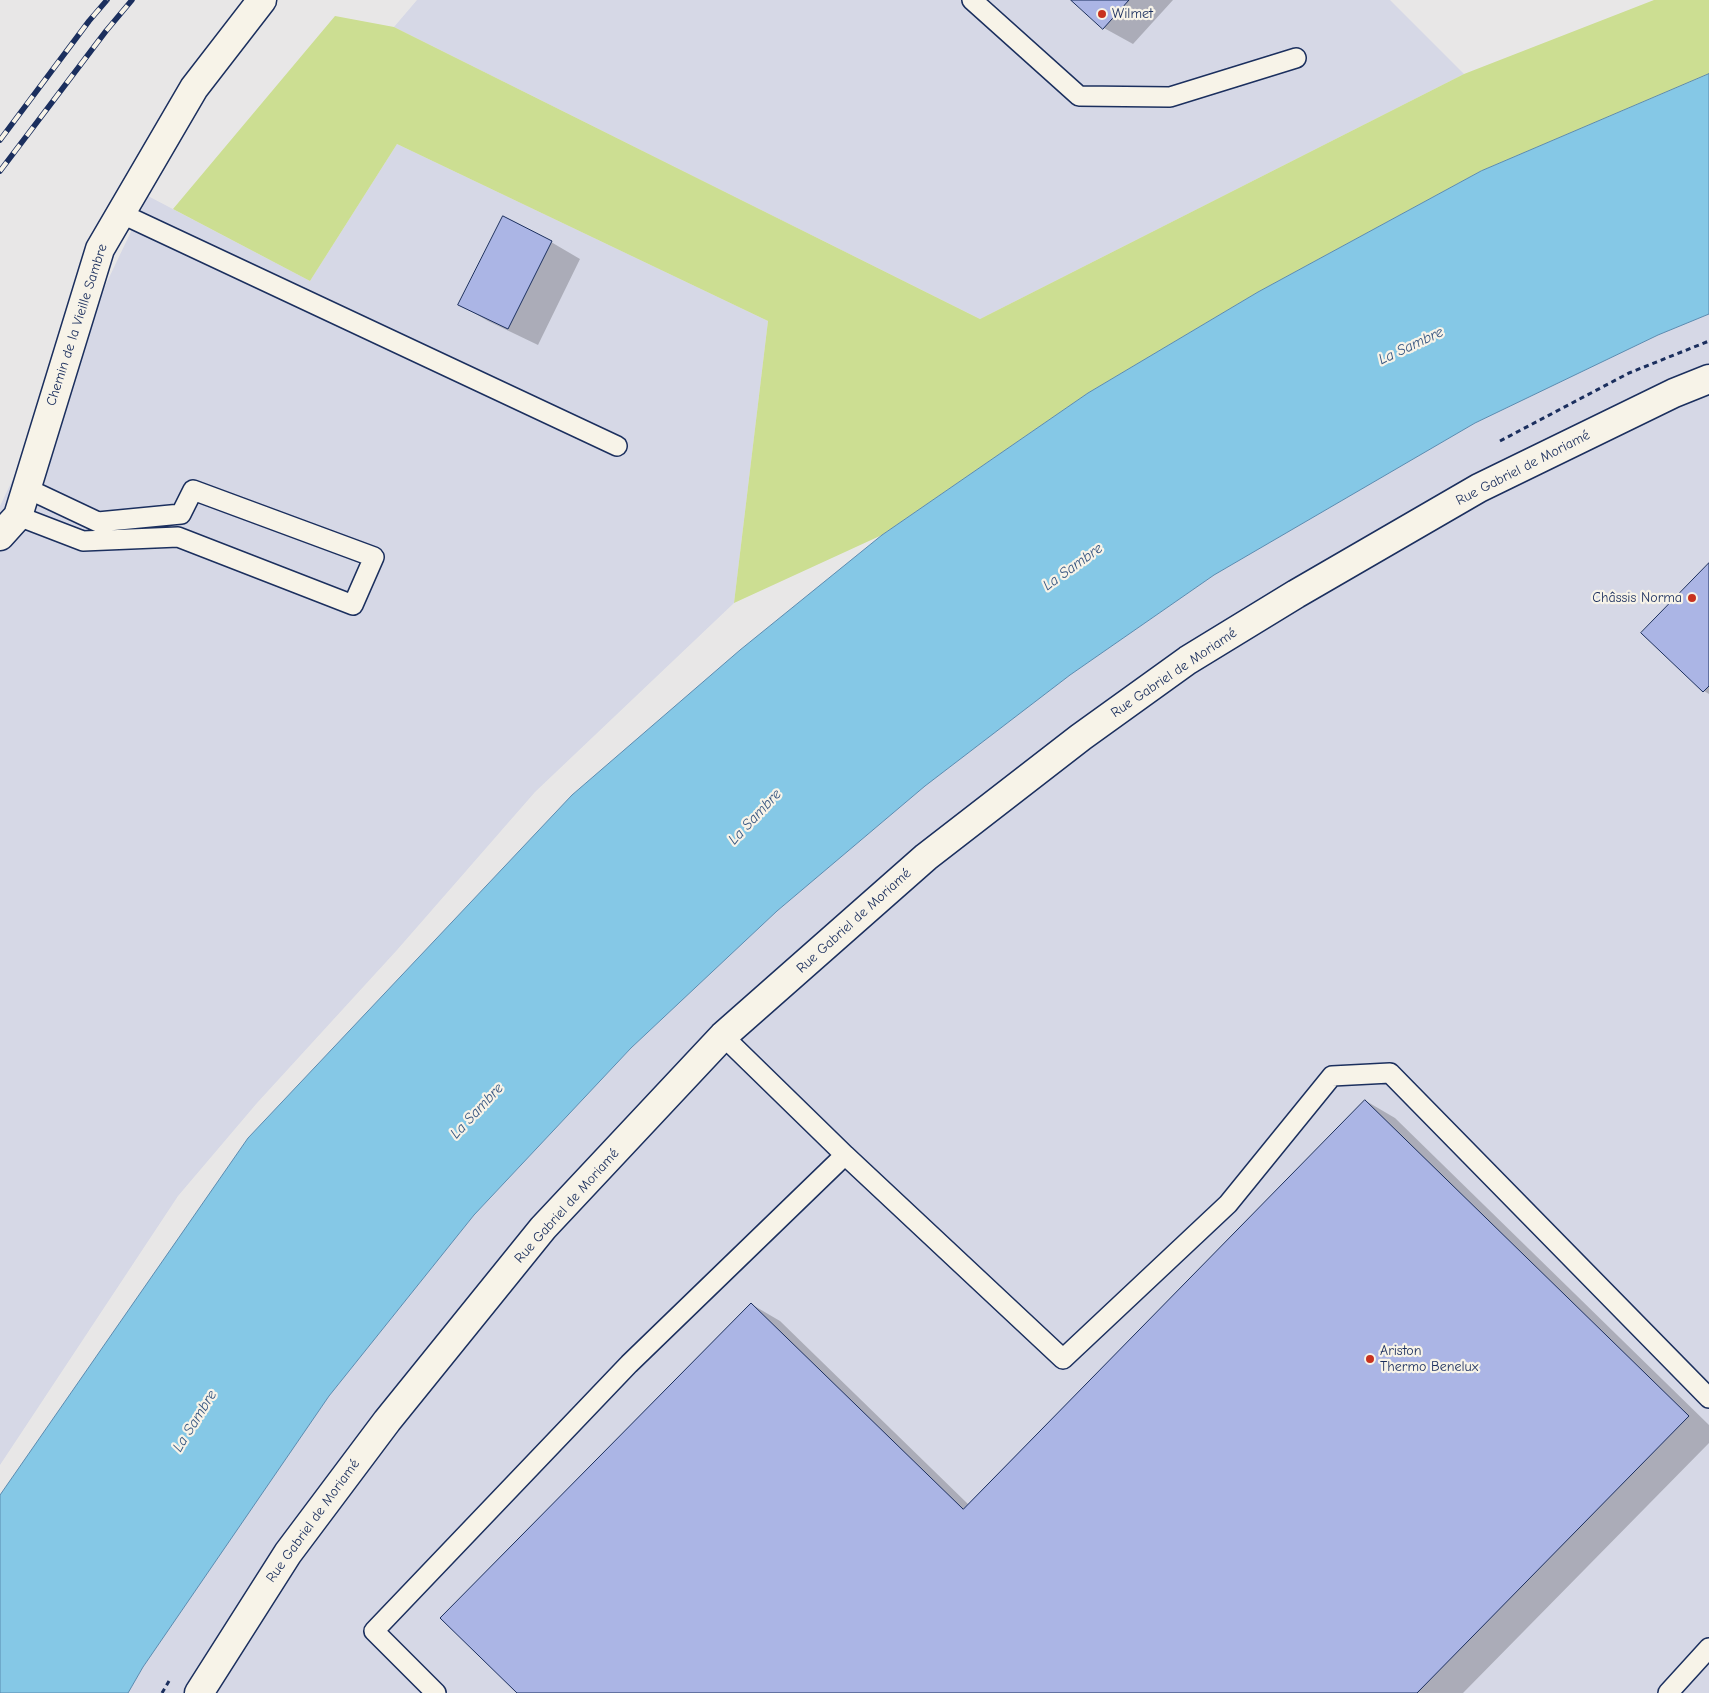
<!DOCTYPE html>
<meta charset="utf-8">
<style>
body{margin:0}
canvas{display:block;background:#e8e7e7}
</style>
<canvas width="1709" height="1693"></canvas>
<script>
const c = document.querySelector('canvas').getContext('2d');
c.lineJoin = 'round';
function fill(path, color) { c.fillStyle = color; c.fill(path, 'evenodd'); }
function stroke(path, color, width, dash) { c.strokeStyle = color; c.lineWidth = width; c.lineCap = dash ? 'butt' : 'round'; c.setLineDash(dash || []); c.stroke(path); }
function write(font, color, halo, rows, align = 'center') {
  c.font = font + ' "Comic Neue",sans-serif'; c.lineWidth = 4.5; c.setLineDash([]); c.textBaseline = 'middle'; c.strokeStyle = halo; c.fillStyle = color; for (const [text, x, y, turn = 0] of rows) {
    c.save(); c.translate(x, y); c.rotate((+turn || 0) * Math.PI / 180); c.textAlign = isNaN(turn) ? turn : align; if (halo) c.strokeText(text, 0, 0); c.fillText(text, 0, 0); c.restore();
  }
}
const built = new Path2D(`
 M417 0H1390L1464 74 980 319 394 27Z
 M397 144 768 321 734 603 535 792 397 950 257 1103 178 1196 0 1465V506L148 196 310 281Z
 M1709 314V1693H128L143 1667 329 1396 474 1215 631 1048 777 911 925 786 1070 675 1214 575 1475 423 1658 335Z`);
const green = new Path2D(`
 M1654 0H1709V74L1481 171 1258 292 1088 393 882 535 734 603 768 321 397 144 310 281 173 209 335 16 394 27 980 319 1464 74Z`);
const water = new Path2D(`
 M1709 74V314L1658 335 1475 423 1214 575 1070 675 925 786 777 911 631 1048 474 1215 329 1396 143 1667 128 1693H0V1495L248 1138 572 795 740 650 882 535 1088 393 1258 292 1481 171Z`);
const shadow = new Path2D(`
 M1073 0H1173L1133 44 1104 28Z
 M551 242 580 259 538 345 488 321 459 304Z
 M1709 565V694L1704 691 1643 633Z
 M1366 1101 1395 1118 1709 1425V1443L1463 1693H518L751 1304 780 1321 969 1505Z`);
const building = new Path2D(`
 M1071 0H1129L1103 29Z
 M503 216 552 241 508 329 458 305Z
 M1709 563V686L1703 692 1641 633Z
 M1365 1100 1689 1416 1417 1693H517L440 1618 751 1303 963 1509Z`);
const path = new Path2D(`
 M1500 441 1629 373 1709 341
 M162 1693 169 1681`);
const service = new Path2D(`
 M972 0 1079 96 1170 97 1296 58
 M120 213 617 446
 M18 516 83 541 178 537 353 605 374 557 193 490 181 514 98 522 26 488
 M723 1036 845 1155
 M436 1693 374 1631 629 1364 845 1155 1063 1359 1228 1204 1332 1076 1390 1073 1709 1398
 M1668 1693 1709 1648`);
const minor = new Path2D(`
 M199 1693 288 1553 387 1421 543 1228 723 1036 926 857 1081 737 1188 660 1296 594 1479 488 1674 393 1709 379`);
const tertiary = new Path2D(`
 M0 536 18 516 100 249 194 88 262 0`);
const rail = new Path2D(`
 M0 140 89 21 107 0
 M0 171 106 31 132 0`);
const markers = [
 [1102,14,5,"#c8321e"],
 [1692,598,5,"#c8321e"],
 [1370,1359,5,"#c8321e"]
];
const poiNames = [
 ["Wilmet",1112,14],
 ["Châssis Norma",1682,598,"right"],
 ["Ariston",1380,1351],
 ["Thermo Benelux",1380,1367]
];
const streetNames = [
 ["Chemin de la Vieille Sambre",77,325,-72],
 ["Rue Gabriel de Moriamé",1523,468,-27],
 ["Rue Gabriel de Moriamé",1174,673,-34],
 ["Rue Gabriel de Moriamé",854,921,-42],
 ["Rue Gabriel de Moriamé",567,1206,-48],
 ["Rue Gabriel de Moriamé",313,1521,-54]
];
const waterNames = [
 ["La Sambre",1411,346,-25],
 ["La Sambre",1073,567,-36],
 ["La Sambre",755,817,-47],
 ["La Sambre",477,1111,-47],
 ["La Sambre",195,1421,-58]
];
fill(built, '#d6d8e6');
fill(green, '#ccde92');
fill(water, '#85c8e6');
stroke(water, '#5b8bb0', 1);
fill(shadow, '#0003');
fill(building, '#abb5e5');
stroke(building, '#1b2f5e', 1);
stroke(service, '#1b2f5e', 22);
stroke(minor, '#1b2f5e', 31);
stroke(tertiary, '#1b2f5e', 31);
stroke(path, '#1b2f5e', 3, [5, 4]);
stroke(service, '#f7f3e8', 19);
stroke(minor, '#f7f3e8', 28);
stroke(tertiary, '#f7f3e8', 28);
stroke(rail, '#1b2f5e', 5.5);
stroke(rail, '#f7f3e8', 4, [11]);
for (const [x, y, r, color] of markers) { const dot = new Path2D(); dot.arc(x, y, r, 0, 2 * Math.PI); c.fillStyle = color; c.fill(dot); stroke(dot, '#f7f3e8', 2); }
write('14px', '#1b2f5e', '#f7f3e8', poiNames, 'left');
write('14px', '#1b2f5e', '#f7f3e8', streetNames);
write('italic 15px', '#365580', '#f7f3e8', waterNames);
</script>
